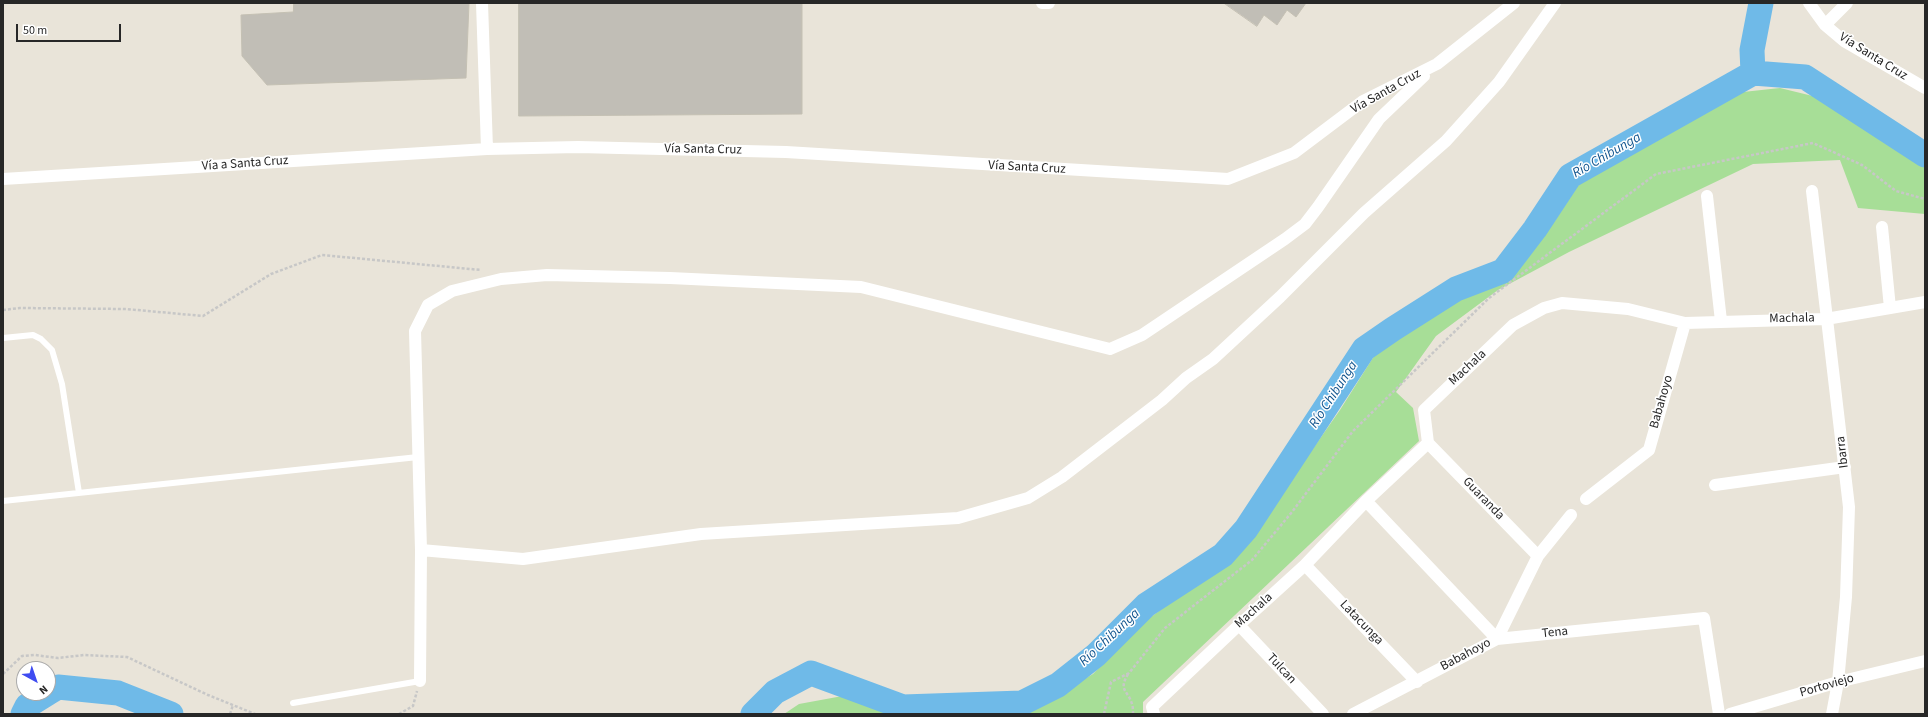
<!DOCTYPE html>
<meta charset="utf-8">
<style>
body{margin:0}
#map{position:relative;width:1928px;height:717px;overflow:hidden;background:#e9e4d9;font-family:"Source Sans 3",sans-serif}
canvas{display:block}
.frame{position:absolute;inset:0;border:4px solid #272727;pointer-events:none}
.north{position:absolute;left:16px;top:661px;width:40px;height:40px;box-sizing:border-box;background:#fff;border:1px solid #a9a9a9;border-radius:50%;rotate:140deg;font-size:11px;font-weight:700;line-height:16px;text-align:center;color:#272727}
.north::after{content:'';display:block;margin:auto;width:14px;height:18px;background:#3f4cf1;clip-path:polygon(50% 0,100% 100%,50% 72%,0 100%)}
.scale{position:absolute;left:16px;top:24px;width:105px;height:18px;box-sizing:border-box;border:2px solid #272727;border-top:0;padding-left:5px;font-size:12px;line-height:14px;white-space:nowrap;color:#272727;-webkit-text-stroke:3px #fff;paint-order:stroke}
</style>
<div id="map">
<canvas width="1928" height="717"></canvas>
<div class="frame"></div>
<div class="north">N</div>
<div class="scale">50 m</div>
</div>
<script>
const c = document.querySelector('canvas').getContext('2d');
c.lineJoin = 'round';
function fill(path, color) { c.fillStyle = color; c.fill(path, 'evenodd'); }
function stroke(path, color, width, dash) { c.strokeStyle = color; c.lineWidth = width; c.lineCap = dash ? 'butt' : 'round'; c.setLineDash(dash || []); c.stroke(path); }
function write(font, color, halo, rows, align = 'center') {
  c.font = font + ' "Source Sans 3",sans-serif'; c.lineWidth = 3; c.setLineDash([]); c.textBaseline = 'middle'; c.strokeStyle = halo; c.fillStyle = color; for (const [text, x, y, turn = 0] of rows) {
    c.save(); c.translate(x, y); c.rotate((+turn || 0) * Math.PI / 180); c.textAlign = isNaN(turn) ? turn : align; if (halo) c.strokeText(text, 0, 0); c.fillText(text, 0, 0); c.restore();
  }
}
const green = new Path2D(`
 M1780 88 1833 101 1896 141 1925 164V214L1858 208 1840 160 1753 164 1569 252 1498 290 1436 336 1396 392 1413 408 1419 441 1143 702V714H999L1036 707 1093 674 1140 625 1212 572 1258 527 1340 410 1381 345 1436 311 1527 252 1554 222 1583 178 1663 133 1743 92Z
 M848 695 923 712 947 714H784L799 704Z`);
const river = new Path2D(`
 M1753 73 1752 50 1761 3
 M48 693 58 687 118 693 171 714
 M23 714 27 706 48 693
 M753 714 775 692 811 673 903 707 1022 703 1058 685 1096 655 1146 605 1223 555 1246 529 1364 349 1393 329 1456 289 1503 271 1535 229 1570 176 1753 73 1805 77 1925 155`);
const building = new Path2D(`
 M294 3H469L466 78 267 85 242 56 241 15 293 12Z
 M519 3H802V114L519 116Z
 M1224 3H1306L1296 17 1287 10 1277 25 1264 15 1257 26Z`);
const path = new Path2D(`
 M3 310 20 308 126 309 203 316 271 274 322 255 481 270
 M3 674 22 656 35 655 58 658 84 655 127 657 208 695 255 714
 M1128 674C1118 691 1128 690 1132 704 1133 707 1133 711 1133 714
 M230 714 233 705
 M399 714 413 706 417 691
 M1104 714 1111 682 1129 673 1165 628 1252 560 1292 512 1353 431 1489 298 1656 174 1813 143 1862 165 1896 191 1925 199`);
const service = new Path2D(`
 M3 338 33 335 41 339 52 350 62 384 79 493
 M3 501 418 457
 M293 703 420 681`);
const minor = new Path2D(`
 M482 3 487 149
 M1042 3H1049
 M1809 3 1825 25 1844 41 1925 88
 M1825 25 1847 3
 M3 179 487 149 578 147 786 152 1228 179 1294 153 1363 101 1437 64 1514 3
 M1812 191 1849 507 1846 597 1838 682 1832 714
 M1707 196 1721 321
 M1882 227 1890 308
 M1428 443 1538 556
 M1715 485 1845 467
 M1586 499 1649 450 1685 323
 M1366 501 1497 639
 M421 550 523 559 701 534 958 518 1028 498 1062 477 1162 400 1186 378 1213 359 1280 297 1364 213 1446 141 1499 82 1555 3
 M1305 565 1417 682
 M1239 625 1323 714
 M1497 639 1704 618 1719 714
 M420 681 421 550 415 331 428 305 452 291 501 279 547 275 670 278 861 287 1110 349 1142 335 1285 239 1305 224 1318 207 1379 119 1424 76
 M1154 714 1152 707 1239 625 1305 565 1366 501 1428 443 1424 410 1513 325 1544 308 1562 303 1628 309 1685 323 1826 319 1925 302
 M1353 714 1497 639 1538 556 1571 515
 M1730 714 1838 682 1925 661`);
const streetNames = [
 ["Vía Santa Cruz",1873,57,32],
 ["Vía Santa Cruz",1386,92,-29],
 ["Vía Santa Cruz",703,150,1],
 ["Vía a Santa Cruz",245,164,-4],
 ["Vía Santa Cruz",1027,168,3],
 ["Machala",1792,319,-1],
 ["Machala",1468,368,-43],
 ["Babahoyo",1662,402,-74],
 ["Ibarra",1843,452,-97],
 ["Guaranda",1483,499,46],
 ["Machala",1254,611,-42],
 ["Latacunga",1361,623,46],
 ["Tena",1555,633,-6],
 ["Babahoyo",1466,655,-28],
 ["Tulcan",1281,669,47],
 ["Portoviejo",1827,686,-16]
];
const waterNames = [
 ["Río Chibunga",1607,156,-30],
 ["Río Chibunga",1334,395,-57],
 ["Río Chibunga",1110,638,-43]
];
fill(green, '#a7de97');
stroke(river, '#6fbae8', 25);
fill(building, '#c1beb6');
stroke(building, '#c4c0b3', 1);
stroke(path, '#c7c7c7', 2.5, [3, 2]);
stroke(service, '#fff', 6);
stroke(minor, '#fff', 12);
write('13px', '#272727', '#fff', streetNames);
write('italic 14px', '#13568f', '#fff', waterNames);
</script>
